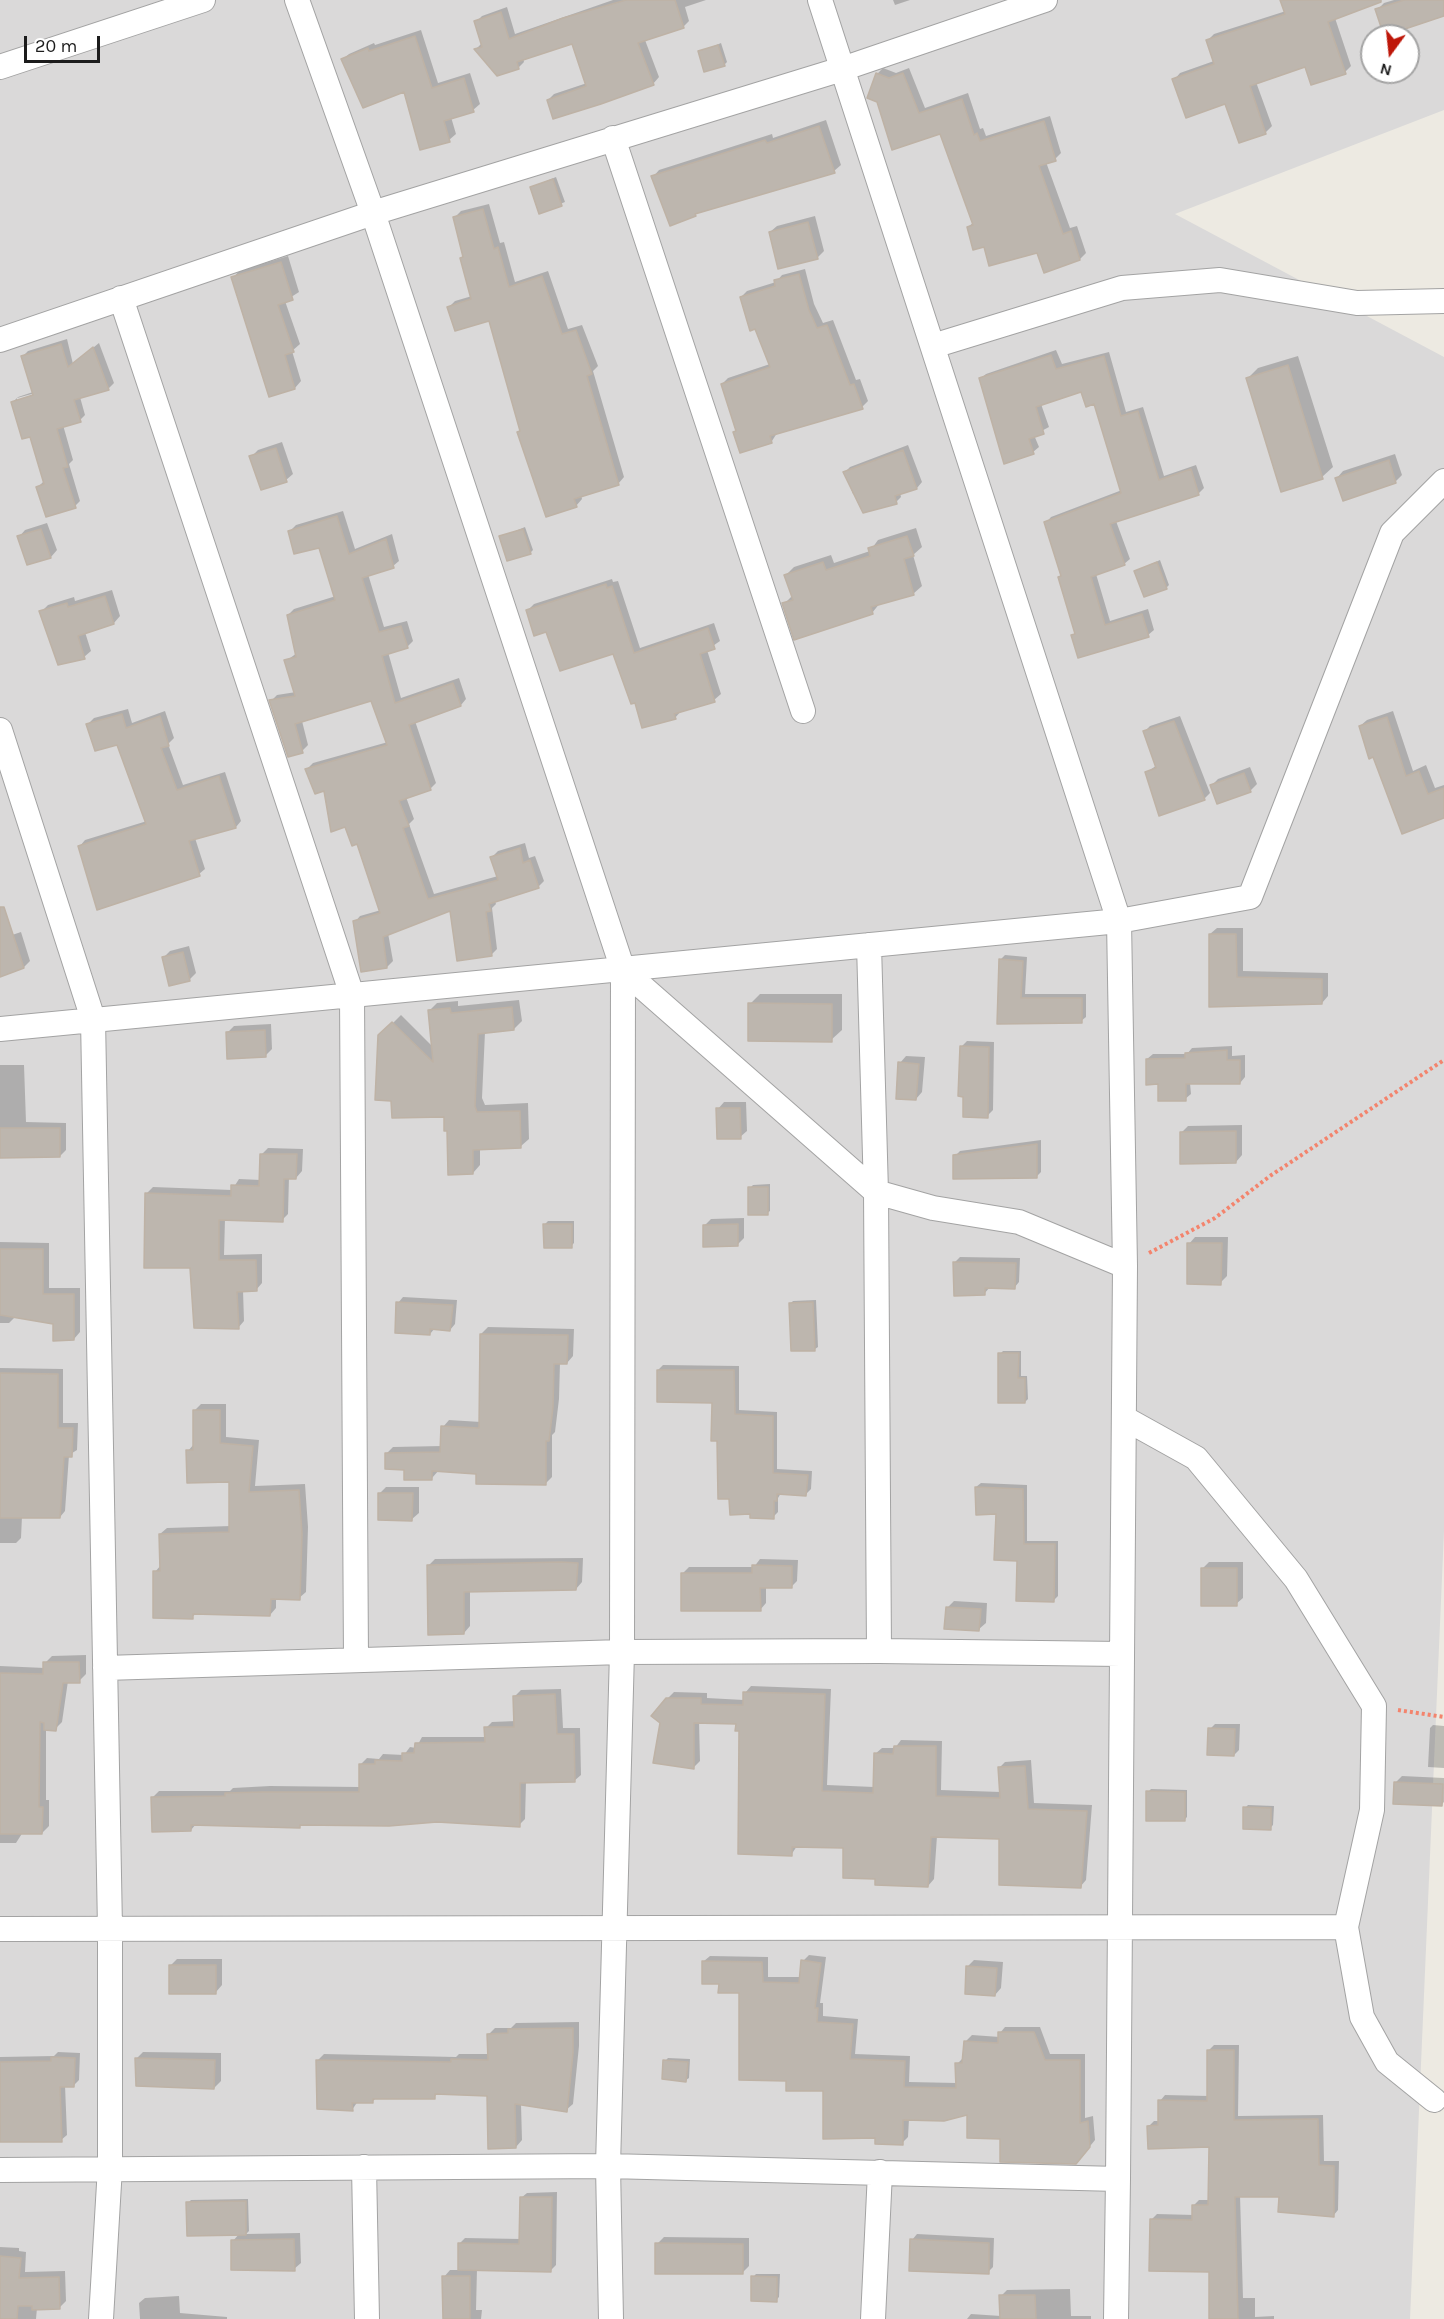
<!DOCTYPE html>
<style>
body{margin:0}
#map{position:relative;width:1444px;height:2319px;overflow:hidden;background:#edeae2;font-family:Karla,sans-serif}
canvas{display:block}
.north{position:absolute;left:1360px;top:24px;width:60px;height:60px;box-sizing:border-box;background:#fff;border:2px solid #a4a4a4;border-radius:50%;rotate:195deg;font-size:16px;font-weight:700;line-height:24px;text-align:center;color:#1c1c1c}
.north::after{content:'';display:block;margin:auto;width:21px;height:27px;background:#be1709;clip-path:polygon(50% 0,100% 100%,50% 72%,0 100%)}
.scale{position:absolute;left:24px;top:36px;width:76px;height:27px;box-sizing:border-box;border:3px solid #1c1c1c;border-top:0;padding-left:8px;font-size:18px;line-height:21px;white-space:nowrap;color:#1c1c1c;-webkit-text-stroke:4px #fff;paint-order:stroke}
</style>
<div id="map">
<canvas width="1444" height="2319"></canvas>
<div class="north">N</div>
<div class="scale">20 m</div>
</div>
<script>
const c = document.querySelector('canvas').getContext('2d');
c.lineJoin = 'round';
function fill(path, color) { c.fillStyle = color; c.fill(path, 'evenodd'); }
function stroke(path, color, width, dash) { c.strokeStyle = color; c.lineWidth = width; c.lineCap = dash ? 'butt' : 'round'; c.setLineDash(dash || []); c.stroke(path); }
const residential = new Path2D(`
 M0 0H1444V110L1175 214 1444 357V1531L1410 2319H0ZM1372 36H1408V72H1372Z`);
const shadow = new Path2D(`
 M613 0H706L685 7 689 21 683 27 645 40 659 77 653 84 548 100 554 94 587 83 573 42 523 58 524 62 518 68 476 49 482 43 476 22 482 16 507 7 515 34Z
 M893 0H910L895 5Z
 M1282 0H1374L1335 18 1351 66 1345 72 1306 65 1256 82 1272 126 1266 132 1240 141 1226 102 1174 80 1180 73 1214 61 1208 40 1214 34 1286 11Z
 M1394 0H1444V15L1377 10 1384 3Z
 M421 30 438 83 470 73 480 104 473 110 451 117 456 134 449 140 405 90 342 60 349 54 374 43 375 45Z
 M721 43 727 62 724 65 700 52Z
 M883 68 896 73 909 68 925 108 968 93 980 129 983 128 986 136 1050 116 1061 153 1055 159 1046 162 1070 228 1077 226 1086 253 1080 259 985 245 968 227 974 222 941 132 893 148 877 74Z
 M826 120 841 165 834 171 699 212 695 215 653 177 659 170 772 134 773 138Z
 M556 177 565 202 540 212 532 187Z
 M489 204 500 243 504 242 515 282 548 271 568 329 582 325 598 366 593 371 624 477 618 484 581 495 582 499 576 506 521 430 490 319 449 307 455 301 472 296 454 218 461 211Z
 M815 216 824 251 817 258 770 232 777 226Z
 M288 256 299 292 285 301 300 344 292 351 301 381 295 388 270 395 233 278 239 271Z
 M805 269 814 304 823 323 833 320 856 380 860 379 868 401 862 407 777 433 772 441 741 451 735 432 737 430 722 384 728 378 770 364 741 297 747 291 776 282 782 275Z
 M67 339 73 364 99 343 114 383 108 389 80 397 85 415 80 420 63 425 73 460 69 464 80 501 75 506 38 487 44 481 31 435 13 402 18 397 33 392 23 356 28 351ZM39 392 40 395 17 401V398Z
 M1056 350 1062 364 1109 352 1126 412 1143 407 1164 476 1196 465 1204 488 1198 494 1116 521 1130 559 1124 564 1096 574 1110 621 1148 609 1154 630 1148 635 1073 636 1076 632 1063 575 1046 523 1051 517 1122 490 1095 402 1083 390 1041 404 1049 427 1034 435 1039 447 1033 452 980 379 986 374Z
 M1298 356 1333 467 1322 477 1248 378 1258 368Z
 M282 442 293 474 286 480 251 457 258 450Z
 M908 445 922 482 917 488 900 493 901 497 896 502 853 494 845 472 850 467Z
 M1395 454 1402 475 1395 482 1337 478 1343 471Z
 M343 511 355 549 392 534 399 561 393 566 368 574 384 627 407 621 413 641 407 647 388 652 401 698 459 678 466 699 461 705 415 721 436 783 430 789 406 797 414 819 409 824 434 894 498 876 492 857 498 851 525 843 529 858 535 856 544 881 538 887 495 901 496 904 492 908 497 949 491 955 452 909 388 933 393 961 387 967 355 922 360 916 381 910 358 842 325 789 307 769 313 763 388 742 372 700 302 721 308 745 302 751 271 701 277 695 296 692 286 661 297 653 288 615 294 609 336 596 320 546 290 531 296 525Z
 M47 523 57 550 51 557 19 537 25 530Z
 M525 527 533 550 530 553 501 537Z
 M916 528 922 547 913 555 922 586 913 594 880 603 872 613 784 604 793 595 786 575 794 567 831 555 834 563 870 551 878 540Z
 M1160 560 1169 585 1166 588 1136 571Z
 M612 579 613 582 618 581 640 648 714 623 720 641 707 650 721 694 714 700 681 711 675 718 636 701 614 652 547 630 527 611 534 604Z
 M112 590 120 616 114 623 85 632 91 651 84 657 41 612 48 605 74 597 75 601Z
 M128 709 132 723 165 711 174 738 168 744 183 785 225 772 241 821 236 827 195 838 205 869 199 874 80 846 85 840 147 821 118 743 88 724 94 718Z
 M1393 711 1413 771 1426 765 1435 788 1444 785V817L1374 755 1360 726 1367 720Z
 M1180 716 1210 793 1204 799 1146 773 1157 765 1144 732 1150 726Z
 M1250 767 1257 784 1250 791 1212 785 1218 779Z
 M1217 928H1243V971L1328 973V996L1322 1003 1211 1005 1210 934Z
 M21 932 30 961 24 967 0 975V939Z
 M189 946 196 973 190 979 171 984 163 958 170 951Z
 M1005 955 1027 957 1025 994H1086V1017L1081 1021 999 1022 1000 960Z
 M760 994H842V1030L831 1040 750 1004Z
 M519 1000 522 1021 514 1029 485 1032 482 1098 485 1105 528 1103 529 1139 521 1146 480 1148V1165L473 1173 449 1129 445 1116 393 1099 380 1036 401 1015 433 1047 429 1011 437 1003 458 1001V1006Z
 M271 1024 272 1049 266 1055 227 1033 234 1026Z
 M967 1041 994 1042 993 1110 987 1116 961 1047Z
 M1232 1046V1056L1245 1055V1077L1240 1083H1190L1191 1094 1185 1099 1147 1059 1153 1054H1187L1192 1048Z
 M906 1056 925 1057 922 1092 916 1099 900 1063Z
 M0 1065H24L26 1122 66 1123V1150L60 1156 0 1155Z
 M724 1102H746L747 1131 740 1137 718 1109Z
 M1242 1125V1155L1236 1162 1181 1133 1188 1126Z
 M1041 1140V1172L1036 1177 955 1156 960 1151Z
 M268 1148 303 1149 302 1171 296 1178 289 1177 288 1214 282 1220 225 1219 224 1255 262 1254V1283L256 1290H243L244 1321 238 1328 191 1266 147 1193 153 1187 232 1190 239 1179 261 1180V1155Z
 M770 1184V1211L767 1213 750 1188 753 1185Z
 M744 1218V1238L738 1244 704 1226 711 1219Z
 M548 1221H574V1243L571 1246 545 1224Z
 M1195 1237H1228L1227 1276 1220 1283 1189 1244Z
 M0 1242 49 1243V1288H80V1332L74 1339 54 1323 16 1316 9 1323H0Z
 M960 1257 1020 1258 1019 1282 1014 1288 990 1287 984 1294 955 1262Z
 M403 1297 457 1300 455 1324 450 1330 435 1328 430 1334 398 1303Z
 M816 1300 818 1347 815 1349 790 1304 793 1301Z
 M488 1327 574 1329 573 1356 567 1363H560L559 1399 555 1432 552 1435V1477L545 1484 478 1472 439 1470 432 1478 406 1468 387 1453 393 1447 442 1446 443 1427 449 1420 481 1422V1334Z
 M1003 1351H1021V1376H1027L1028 1399 1025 1402 1000 1354Z
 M663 1365 739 1366V1410L777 1412V1469L812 1471 811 1489 806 1494 781 1493 778 1498V1512L773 1517 752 1513 731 1498 713 1401 658 1370Z
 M0 1368 63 1369V1423H78L77 1450 69 1455 65 1511 60 1517 22 1516 21 1538 16 1543H0Z
 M201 1404H226V1437L259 1440 255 1486 305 1484 308 1527 306 1592 299 1598 276 1597V1608L270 1615 198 1612 192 1617 155 1572 161 1565 160 1534 167 1528 231 1526V1481L188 1451 194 1444 195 1410Z
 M981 1483 1027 1485V1541H1058V1596L1054 1600 1018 1560 998 1513 976 1487Z
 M386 1487H419V1513L412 1519 379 1494Z
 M583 1558 582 1582 576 1589 470 1591V1626L464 1633 428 1566 435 1559Z
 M760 1559 798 1560 797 1581 791 1587 766 1586V1603L760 1610 683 1573 689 1567H754Z
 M1209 1562H1243V1598L1236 1604 1202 1569Z
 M954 1601 987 1603 986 1623 979 1629 947 1608Z
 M86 1655V1674L79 1681H68L62 1722 55 1729H46V1800H49V1826L42 1833 23 1832 16 1843H0V1666L45 1668V1663L52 1656Z
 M751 1686 831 1689 827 1785 874 1787 875 1754 882 1748H895L901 1740 942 1741 941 1790 1001 1792 999 1768 1005 1762 1031 1760 1034 1803 1092 1805 1086 1880 1080 1887 1001 1838 937 1836 934 1879 928 1886 876 1877 845 1847 797 1846 791 1855 737 1723 699 1721 700 1761 694 1767 667 1699 674 1692 707 1693V1698L744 1700 745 1693Z
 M561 1689 563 1728H580L581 1775 574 1781 526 1782 525 1819 519 1825 437 1821 303 1823 300 1826 196 1824 191 1830 153 1797 159 1791H230L233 1788 270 1786 360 1787 361 1764 367 1758 379 1759 383 1754 404 1755 410 1747 416 1748 422 1737H486V1728L492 1722 516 1721 515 1696 521 1690Z
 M1215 1724H1240L1239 1750 1234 1755 1210 1729Z
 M1433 1725 1444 1726V1768L1428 1767 1430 1728Z
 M1402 1776 1444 1778V1802L1442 1804 1395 1783Z
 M1151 1789 1187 1790V1817L1184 1820 1148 1792Z
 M1248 1805 1274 1806 1273 1825 1270 1828 1245 1808Z
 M809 1955 826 1957 820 2003H823V2016L858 2019 855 2054 910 2056 909 2082 957 2083V2064L963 2058 966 2041 972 2035 1000 2037V2033L1005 2027H1040L1050 2054H1085V2118L1093 2116 1095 2140 1082 2156 1001 2137 969 2113 909 2119 908 2137 902 2143 876 2136 824 2090 787 2079 740 1991 720 1982 704 1961 710 1956 768 1957V1977H801L803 1961Z
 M177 1959H222V1985L216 1992 170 1966Z
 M974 1960 1003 1962 1001 1988 995 1995 968 1966Z
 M579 2022V2046L573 2104 566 2110 521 2104 522 2140 516 2147 488 2094 439 2092 434 2097H377L373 2101H358L352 2110 318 2060 324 2054 456 2057 459 2054H489V2034L495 2028H511L516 2023Z
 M1214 2045H1239L1238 2116 1323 2115 1324 2161H1339L1338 2210 1333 2216 1281 2196 1240 2195 1243 2298H1255V2317L1274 2316V2319H1213V2275L1151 2220 1157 2214 1194 2215V2205L1199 2200H1210L1211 2145 1149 2126 1154 2121H1160V2101L1165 2095 1209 2096V2050Z
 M58 2052 80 2053 79 2080 73 2086 65 2085 67 2135 61 2140H0V2057L54 2056Z
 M143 2052 221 2053V2081L214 2088 136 2059Z
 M668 2058 690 2059 689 2078 686 2080 665 2061Z
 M557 2192 556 2265 550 2271 477 2269 476 2310H482L481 2319H444V2277L450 2270H459V2244L465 2238 521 2239V2198L527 2193Z
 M248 2199 249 2231 246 2234 300 2233 301 2263 294 2269 233 2241 239 2234 188 2203 191 2200Z
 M917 2234 994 2238 993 2267 988 2272 912 2240Z
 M664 2237 749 2238V2266L742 2273 657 2244Z
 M0 2247 19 2248V2251L26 2252 25 2272 65 2271 66 2301 60 2307 37 2308 36 2319H0Z
 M756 2274H780L779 2297 776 2300 753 2277Z
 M1070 2289 1071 2316H1091V2319H967L971 2314 1001 2316V2296L1007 2290Z
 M179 2296 180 2313 227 2317V2319H140L139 2303 145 2298Z`);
const building = new Path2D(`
 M626 0H675L684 28 638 43 654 85 601 104 553 119 547 100 586 86 572 44 517 62 519 69 497 76 474 49 482 47 474 21 501 12 509 39 563 18Z
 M1280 0H1381V2L1328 22 1346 74 1311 85 1305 67 1250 86 1266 134 1239 143 1225 104 1186 118 1172 79 1214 64 1206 40 1285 14Z
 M1404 0H1444V16L1384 36 1375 9Z
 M415 36 432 88 464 78 474 112 444 121 450 142 420 150 404 92 363 108 341 59 368 48 369 51Z
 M718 45 725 66 704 72 698 51Z
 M876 73 889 78 903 73 919 113 962 99 974 135 977 133 980 141 1044 121 1056 161 1039 166 1063 234 1071 231 1080 260 1044 273 1037 253 989 266 984 247 973 250 967 227 973 225 940 134 892 150 877 102 867 98Z
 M819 126 835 173 695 214 696 216 670 226 651 176 765 140 767 143Z
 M553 179 562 206 539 214 530 187Z
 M483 209 494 249 498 247 509 287 542 276 562 334 576 330 592 374 587 376 619 485 574 499 577 507 546 517 517 432 520 431 489 321 455 331 447 307 471 299 460 258 463 257 453 217Z
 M808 222 818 259 778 269 769 232Z
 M281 262 293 300 278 305 294 352 285 355 295 389 269 397 231 277Z
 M799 274 809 310 817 328 827 325 850 385 854 384 863 409 770 436 772 443 740 453 733 432 736 431 721 384 770 367 755 329 750 331 740 297 775 286 774 280Z
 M61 344 68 367 93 347 109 390 74 400 81 422 57 429 68 467 63 468 76 508 46 517 36 487 44 484 30 437 22 439 11 402 33 395 21 356Z
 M1051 355 1056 369 1104 356 1121 416 1138 411 1159 480 1191 469 1199 495 1110 524 1125 565 1091 577 1105 625 1142 614 1149 637 1078 658 1071 635 1075 634 1058 577 1061 576 1044 522 1121 493 1094 404 1086 407 1081 392 1036 407 1044 434 1029 439 1034 454 1004 464 979 378Z
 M1288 365 1323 479 1281 492 1246 378Z
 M276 448 287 482 261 490 249 456Z
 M903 450 917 489 895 496 897 504 863 513 843 472Z
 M1389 460 1396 483 1343 501 1335 478Z
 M337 516 349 554 386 539 394 568 362 578 379 632 401 626 408 648 382 656 395 703 453 683 461 706 409 725 431 790 399 801 409 826 403 828 428 899 498 880 490 857 520 848 523 863 530 860 539 888 489 904 491 911 486 912 492 956 457 961 450 911 383 937 387 968 361 972 353 921 380 913 357 844 352 846 345 827 331 832 324 791 315 794 305 769 387 745 371 701 295 724 303 753 288 757 269 700 295 696 284 660 296 657 287 615 335 600 319 548 294 554 288 531Z
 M41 529 51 558 27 565 17 536Z
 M523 529 531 554 507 561 499 536Z
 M907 536 914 556 904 559 914 595 871 607 873 614 794 640 782 603 793 600 784 575 823 562 826 570 870 556 868 548Z
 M1157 562 1167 589 1144 597 1134 571Z
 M606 584 607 588 612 586 634 653 708 628 715 649 700 654 715 702 674 714 676 719 642 728 635 703 631 704 613 654 560 671 546 632 534 636 526 610Z
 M105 596 114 624 78 636 85 659 58 665 39 611 67 603 68 607Z
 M122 714 126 728 160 716 169 746 161 748 177 790 219 776 236 828 189 841 200 876 97 910 78 846 146 824 117 745 95 751 86 724Z
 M1387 717 1406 776 1419 771 1428 794 1444 788V818L1402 834 1373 757 1369 759 1359 726Z
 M1174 721 1205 800 1159 816 1145 772 1156 768 1143 731Z
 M1244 773 1251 792 1217 804 1210 785Z
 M0 907H4L24 968 0 977Z
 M1209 934H1236L1237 977 1322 979V1004L1209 1007Z
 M183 952 190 981 169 986 162 957Z
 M999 959 1023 961 1021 998H1082V1023L997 1024Z
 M748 1003 832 1004V1042L748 1041Z
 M512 1007 514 1030 478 1034 475 1106 477 1112 520 1111 521 1148 473 1150V1174L448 1175 447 1131H444V1117L392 1118 391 1101 375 1100 378 1035 392 1022 433 1062 428 1010 450 1008 451 1013Z
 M265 1030 266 1057 227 1059 226 1032Z
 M960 1046 989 1047 988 1118 963 1117V1097L958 1096Z
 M1227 1050V1060H1240V1084H1186V1101H1158V1084L1146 1085V1059L1185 1058V1053Z
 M898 1062 919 1064 916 1100 896 1099Z
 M716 1108H740L741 1139H717Z
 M0 1128H60V1157L0 1158Z
 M1236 1131V1163L1180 1164V1132Z
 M1037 1144V1178L953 1179V1155Z
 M260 1154H297L296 1179H284L283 1222 219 1220V1260H256L257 1291 237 1292 239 1329 194 1328 190 1268H144L145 1193 231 1196V1185L259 1186Z
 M748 1187H768V1215H748Z
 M543 1224H572V1248H544Z
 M738 1224V1246L703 1247V1225Z
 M1187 1243H1222L1221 1285 1187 1284Z
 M0 1249H43V1294H74V1340L53 1341V1324L0 1315Z
 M953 1262 1016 1263 1015 1289 985 1288V1295L954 1296Z
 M396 1302 453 1305 450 1331 430 1329V1335L395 1333Z
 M813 1302 815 1351H791L789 1303Z
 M480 1334 568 1335 567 1364H554L553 1407 549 1441H546V1485L476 1484V1474L432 1471V1480H404V1470L385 1469V1453L440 1452 441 1426 479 1428Z
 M998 1353H1019L1018 1378H1025V1403H998Z
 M657 1370H734L735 1414 773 1416V1473L808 1475 806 1496 777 1494V1501H774V1519L750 1518V1514L730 1515 729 1499H718L717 1441H711L712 1403 657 1402Z
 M0 1373 58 1374V1428H73L72 1457H64L60 1518H0Z
 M193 1410H220V1443L253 1446 249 1492 299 1490 302 1534 300 1600 271 1599 270 1616 193 1614V1619L153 1618V1571H160L159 1534 229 1532V1482L187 1483 186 1450H193Z
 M975 1487 1023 1489 1024 1544H1055L1054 1602 1016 1601 1017 1561 994 1560 996 1514 976 1515Z
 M378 1493H413L412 1521 378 1520Z
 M561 1562 578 1563 576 1590 464 1592V1634L428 1635 427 1565Z
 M752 1565 792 1566V1588H760L761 1611H681V1573H752Z
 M1201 1568H1237V1606H1201Z
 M946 1607 981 1609 979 1631 944 1629Z
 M43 1662H79L80 1683H63L56 1731 44 1730V1723L40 1722 39 1807H43L42 1834H0V1673L43 1674Z
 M743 1692 825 1694 822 1791 873 1793 874 1753 893 1754 894 1746H936V1796L1000 1798 998 1767 1025 1766 1028 1809 1087 1811 1081 1888 999 1885V1839L931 1837 928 1887 875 1885V1879L843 1878V1848L792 1847V1856L738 1854 739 1731H735L736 1724 694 1723V1769L653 1763 660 1723 651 1716 666 1698H701V1704L743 1705Z
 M555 1694 557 1734H574L575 1782 520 1783V1827L437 1822 389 1826 300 1825V1828L191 1825V1831L152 1832 151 1797 225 1796V1793L262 1792H359V1764H375V1760L402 1761V1753H414L415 1743 485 1742 484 1727H514L513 1696Z
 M1208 1728 1235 1729 1234 1756 1207 1755Z
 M1394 1782 1443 1784 1442 1806 1393 1804Z
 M1146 1791 1185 1792V1821H1146Z
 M1243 1807 1271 1808V1830L1243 1829Z
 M801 1960 821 1963 815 2008H818L817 2022 853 2024 850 2059 905 2061 904 2087 956 2088 955 2063H962L964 2041 998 2043V2032H1034L1045 2060H1080V2123L1088 2121 1090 2147 1076 2164 1000 2162V2139L967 2138V2115L944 2121 903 2120V2145L875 2144V2138L823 2139V2091H786V2081L739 2080V1993H718L719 1984H702V1961L762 1962 763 1982 799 1983Z
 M169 1965H216V1994H169Z
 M966 1966 997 1968 995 1996 965 1994Z
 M573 2028V2053L567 2112 515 2104 516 2148 488 2149 487 2096 435 2094V2099H373V2103H352L353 2111 317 2109 316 2060 451 2062V2059L488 2060 487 2034 508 2033V2029Z
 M1207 2050H1234V2120L1318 2119 1319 2165 1334 2166V2217L1278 2212 1279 2197H1235L1238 2319H1209V2272L1149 2271 1150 2219 1192 2220V2205H1208L1209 2147 1148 2149 1147 2126 1158 2125V2100L1207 2101Z
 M51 2057 75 2058 74 2087H60L62 2142H0V2062L51 2061Z
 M135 2058 215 2060 214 2089 136 2086Z
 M663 2060 688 2062 686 2082 662 2079Z
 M520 2197H552L551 2272 458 2270V2243L519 2244Z
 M246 2201V2235L187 2236 186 2202Z
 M294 2239 295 2271 231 2270V2240Z
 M910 2239 989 2243V2274L909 2271Z
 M655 2243 743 2244V2274H655Z
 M0 2256 21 2258 19 2278 59 2277 60 2309 32 2310V2306H18L17 2319H0Z
 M442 2276H470V2319H443Z
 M751 2276 777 2277V2302L751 2301Z
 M999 2295H1035L1036 2319H1000Z`);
const path = new Path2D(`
 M1149 1253 1215 1218 1270 1176 1444 1060
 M1398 1710 1444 1717`);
const minor = new Path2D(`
 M0 67 203 0
 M613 138 803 711
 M121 298 352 995 356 1659
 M0 340 373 213 842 69 1045 0
 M933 346 1122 288 1220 280 1357 303 1444 301
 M0 730 93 1019 110 1928V2167L101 2319
 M869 945 876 1192 879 1651
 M623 970 876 1192 933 1208 1019 1222 1125 1266
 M0 1029 1119 921 1250 897 1392 533 1444 481
 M1124 1418 1196 1458 1296 1579 1374 1706 1372 1810 1346 1927 1362 2017 1387 2062 1434 2100
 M105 1668 622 1652 879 1651 1121 1654
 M0 1929 1346 1927
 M364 2167 367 2319
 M0 2170 608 2166 622 1652 623 970 373 213 297 0
 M611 2319 608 2166 1118 2179 1125 1266 1119 921 820 0
 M873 2319 880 2172
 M1116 2319 1118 2179`);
fill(residential, '#dad9d9');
fill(shadow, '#0003');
fill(building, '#bdb6ae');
stroke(building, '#beb2a5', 1.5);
stroke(minor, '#a3a3a3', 26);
stroke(path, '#f3846d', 4, [3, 3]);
stroke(minor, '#fff', 24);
</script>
